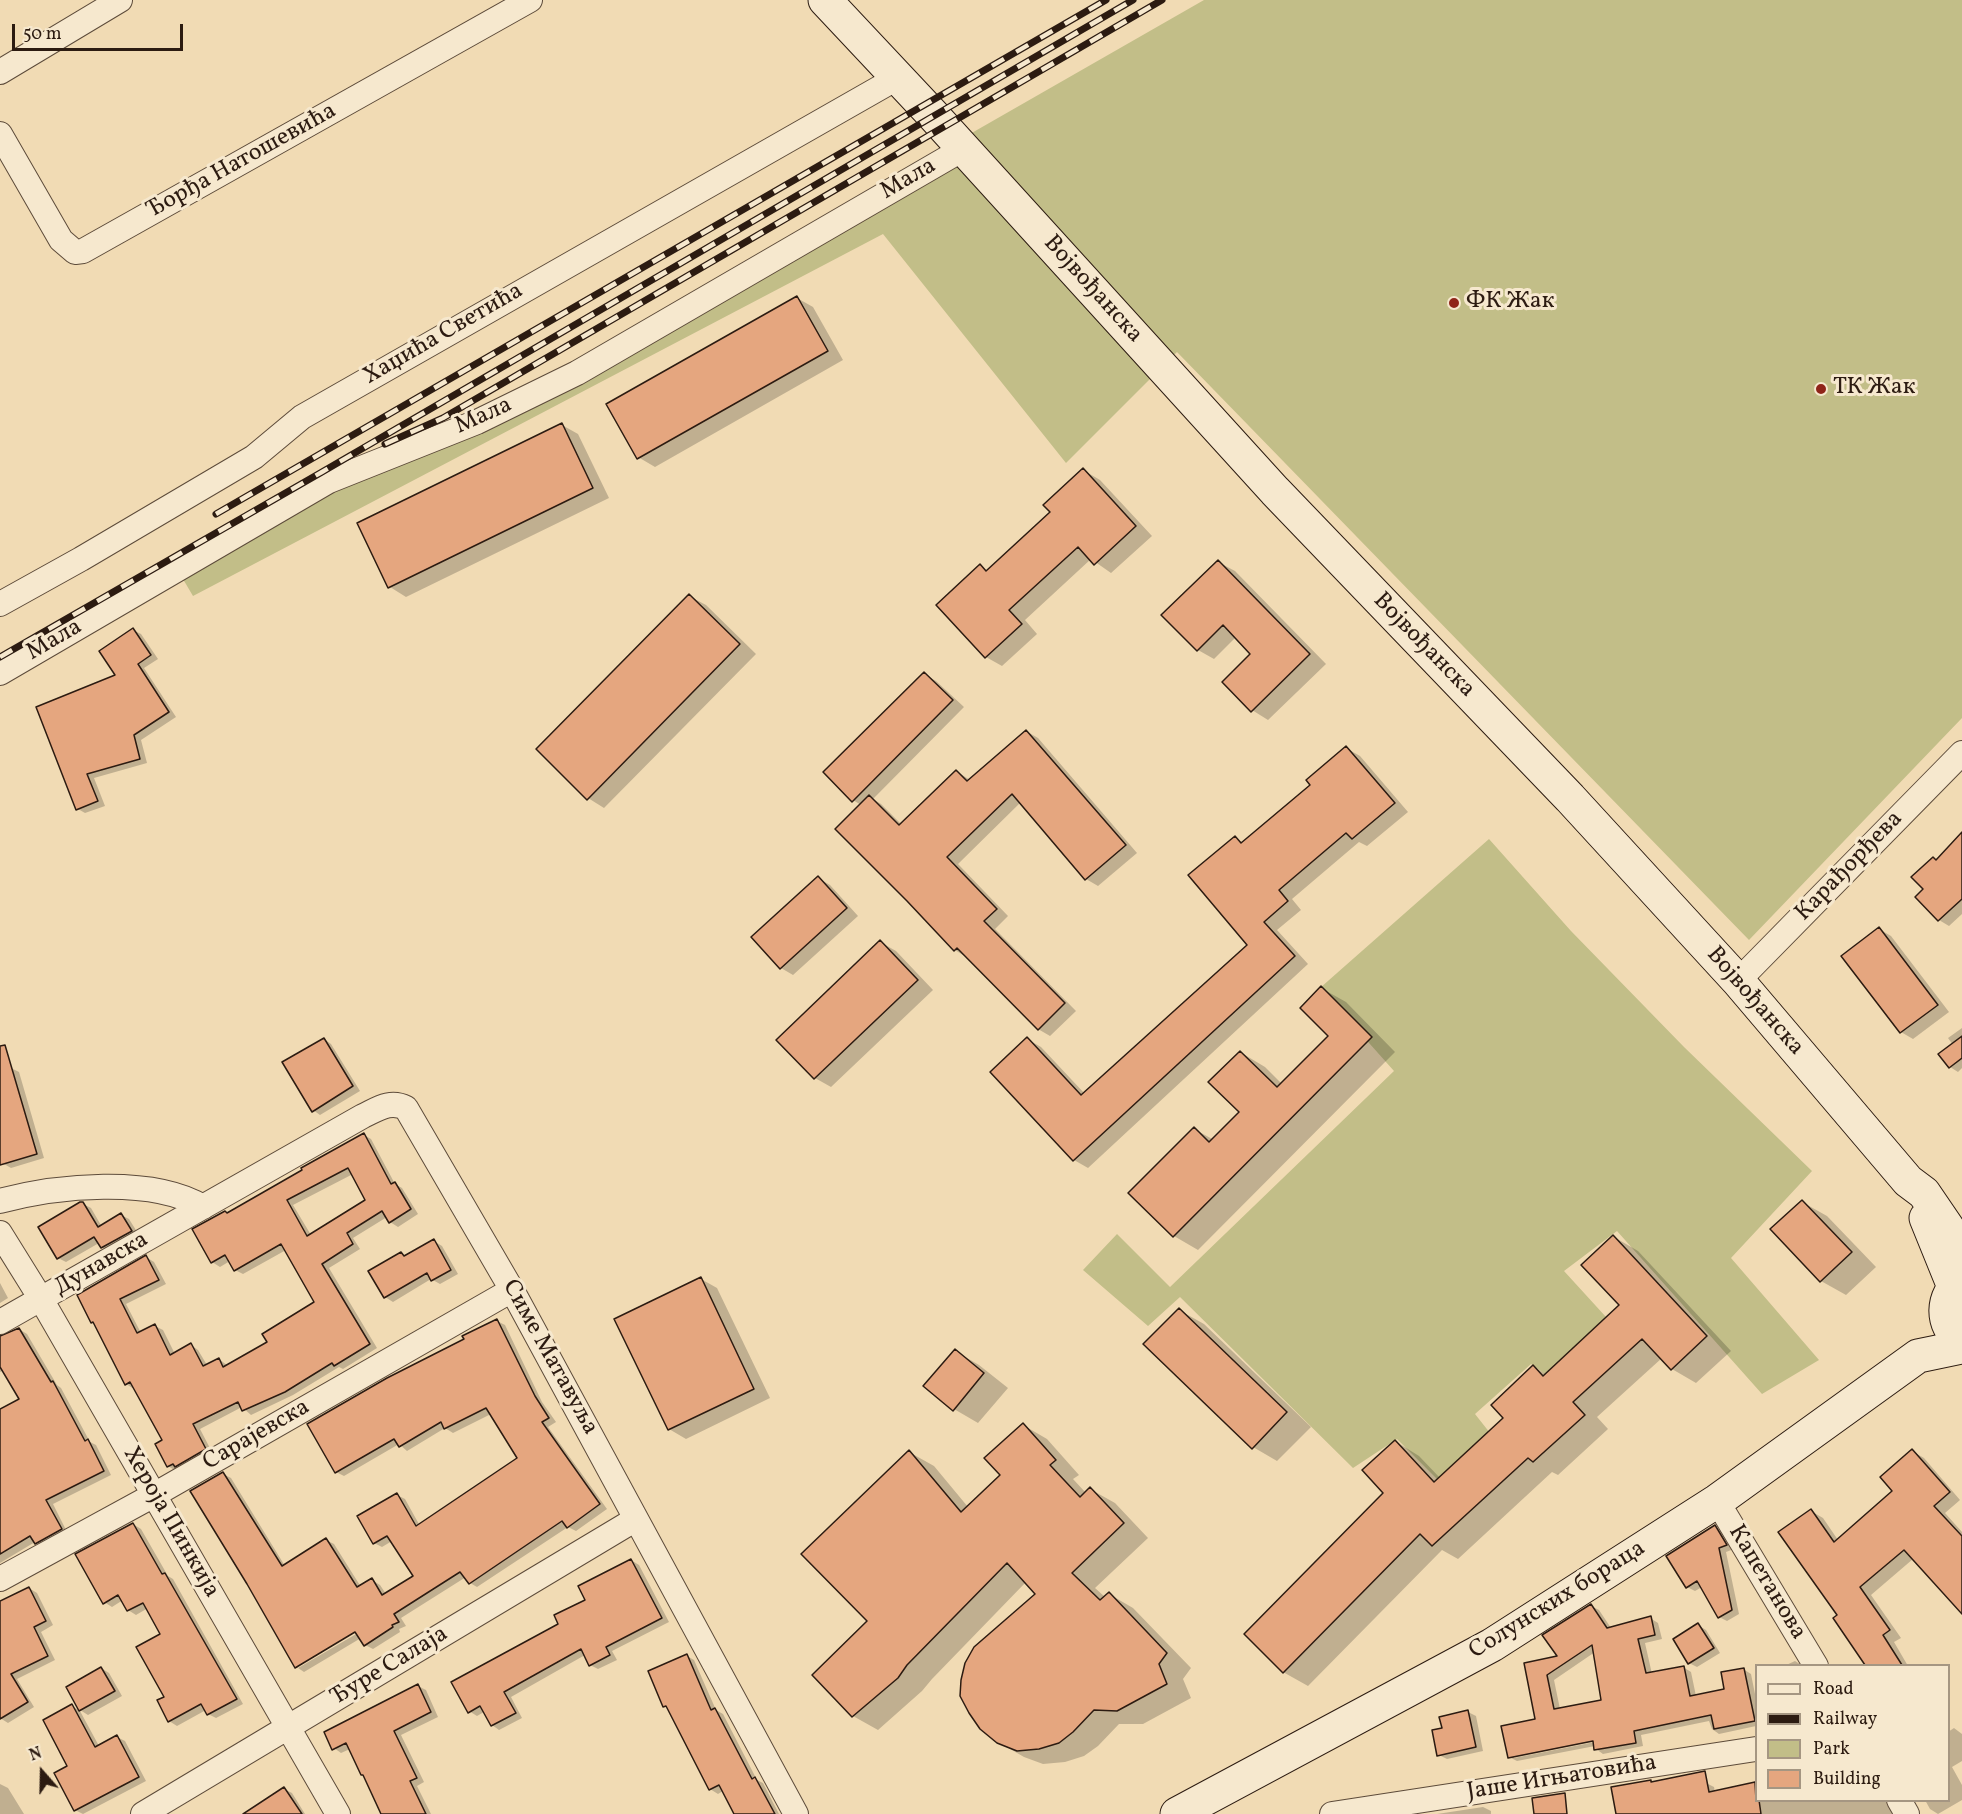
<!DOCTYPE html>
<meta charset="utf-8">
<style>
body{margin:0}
#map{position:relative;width:1962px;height:1814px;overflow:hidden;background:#f1dbb4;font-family:Vollkorn,serif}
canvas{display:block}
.legend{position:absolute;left:1755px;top:1664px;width:195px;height:138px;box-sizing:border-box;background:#f6e8ce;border:2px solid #a59682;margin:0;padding:8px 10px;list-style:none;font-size:18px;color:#2c1b11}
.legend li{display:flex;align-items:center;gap:12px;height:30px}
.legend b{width:30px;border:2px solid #a59682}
.north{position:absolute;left:12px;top:1742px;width:60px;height:60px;-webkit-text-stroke:4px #f6e8ce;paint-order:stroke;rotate:340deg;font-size:16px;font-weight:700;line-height:24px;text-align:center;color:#2c1b11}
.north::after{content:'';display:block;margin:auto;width:21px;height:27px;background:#2c1b11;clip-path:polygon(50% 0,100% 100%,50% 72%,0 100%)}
.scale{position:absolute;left:12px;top:24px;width:171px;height:27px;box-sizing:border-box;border:3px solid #2c1b11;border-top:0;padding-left:8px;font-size:18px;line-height:21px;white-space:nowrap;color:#2c1b11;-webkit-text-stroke:4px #f6e8ce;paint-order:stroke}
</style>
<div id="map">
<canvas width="1962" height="1814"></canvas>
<ul class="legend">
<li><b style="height:8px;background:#f6e8ce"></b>Road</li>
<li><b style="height:8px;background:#2c1b11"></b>Railway</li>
<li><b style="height:16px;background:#c2be88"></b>Park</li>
<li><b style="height:16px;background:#e5a67f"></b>Building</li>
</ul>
<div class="north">N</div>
<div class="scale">50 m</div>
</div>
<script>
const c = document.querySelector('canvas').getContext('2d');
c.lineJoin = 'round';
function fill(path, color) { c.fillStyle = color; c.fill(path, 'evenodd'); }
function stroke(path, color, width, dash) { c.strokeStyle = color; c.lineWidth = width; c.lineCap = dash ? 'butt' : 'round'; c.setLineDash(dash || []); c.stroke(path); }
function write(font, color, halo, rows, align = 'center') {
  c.font = font + ' Vollkorn,serif'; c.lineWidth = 6; c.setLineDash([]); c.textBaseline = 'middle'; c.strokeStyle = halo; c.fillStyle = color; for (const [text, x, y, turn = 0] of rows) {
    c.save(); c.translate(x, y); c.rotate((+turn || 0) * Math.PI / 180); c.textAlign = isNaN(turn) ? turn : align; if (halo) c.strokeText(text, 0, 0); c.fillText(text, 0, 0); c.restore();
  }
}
const green = new Path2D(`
 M1204 0H1962V718L1749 940 1177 352 1066 463 883 234 193 596 177 569 418 450Z
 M1489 839 1571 931 1684 1047 1812 1171 1731 1258 1819 1360 1762 1394 1617 1231 1564 1271 1606 1317 1545 1374 1531 1364 1475 1414 1490 1433 1437 1479 1397 1439 1353 1468 1180 1297 1148 1326 1083 1270 1117 1234 1170 1287 1394 1071 1320 988Z`);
const shadow = new Path2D(`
 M797 298 813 307 843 360 655 467 638 457Z
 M562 425 578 434 609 498 406 597 390 587Z
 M1083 470 1100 480 1152 536 1111 573 1091 559 1025 620 1037 634 1002 666 986 657 980 566 988 571 1052 512Z
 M1218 562 1235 571 1326 664 1268 720 1252 710V654L1236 637 1214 659 1198 650Z
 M689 596 706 605 756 654 604 808 588 798Z
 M133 630 141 634 158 659 144 668 176 717 141 740 147 763 94 778 105 806 85 813 78 809 38 708 117 675Z
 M924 674 936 681 964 707 873 799 881 804 902 825 956 771 970 780 1026 731 1038 738 1137 853 1098 886 1086 879 1021 802 958 864 1008 916 995 929 1076 1011 1050 1036 1038 1029 966 957 955 950 861 805 853 800Z
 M1346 748 1360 756 1408 812 1367 846 1359 842 1292 899 1301 910 1277 930 1308 964 1088 1168 1074 1160 1027 1039 1041 1047 1085 1094 1249 945 1235 838 1244 843 1312 785Z
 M1962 834V914L1949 926 1939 920 1937 861Z
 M818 878 830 885 858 916 793 975 781 968 753 937Z
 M1879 929 1891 936 1949 1012 1913 1039 1901 1032 1843 957Z
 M880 942 896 951 933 990 831 1087 815 1078Z
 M1321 988 1346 1002 1395 1052 1198 1250 1174 1236 1194 1129 1214 1140 1241 1112 1240 1052 1265 1067 1282 1084 1330 1036Z
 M1962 1028V1068L1958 1072 1950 1067 1953 1045 1948 1038Z
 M324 1039 331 1044 360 1091 320 1115 313 1110Z
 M11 1068 19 1072 44 1158 11 1168 4 1164 0 1151V1071Z
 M364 1135 371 1139 395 1184 402 1188 418 1214 398 1227 390 1222 387 1217 353 1238 360 1249 329 1268 377 1348 343 1369 339 1367 293 1395 251 1415 242 1407 200 1429 213 1454 176 1471 168 1466 164 1440 134 1389 126 1384 96 1324 92 1322 146 1257 154 1262 166 1284 126 1304 141 1333 155 1326 163 1330 175 1354 191 1345 198 1350 207 1365 219 1359 228 1366 269 1342 316 1302 286 1250 243 1274 235 1270 230 1261 220 1267 212 1262 228 1214ZM353 1174 367 1201 311 1235 293 1205Z
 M1802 1202 1827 1216 1876 1267 1846 1295 1821 1281 1772 1230Z
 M83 1204 91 1208 102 1227 121 1215 129 1219 139 1235 110 1252 102 1247 99 1243 66 1262 58 1258Z
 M1614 1237 1638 1251 1731 1351 1696 1383 1672 1369 1662 1358 1597 1417 1608 1429 1558 1475 1552 1472 1458 1559 1442 1550 1308 1686 1283 1672 1385 1493 1395 1441 1419 1456 1440 1478 1505 1419 1534 1367 1547 1375 1622 1306Z
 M434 1241 442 1246 458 1274 440 1284 431 1279 393 1302 385 1297 370 1272 401 1254 406 1257Z
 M701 1279 717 1288 770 1398 686 1439 669 1429Z
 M0 1283 8 1298 0 1303Z
 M1179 1310 1204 1324 1311 1427 1277 1461 1253 1447Z
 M497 1321 505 1325 542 1402 556 1422 548 1427 607 1509 576 1531 568 1527 477 1587 470 1583 466 1577 401 1618 406 1626 399 1629 400 1632 373 1649 365 1645 361 1638 304 1672 298 1668 363 1630 361 1627 298 1665V1668L296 1667 223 1474 231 1478 285 1566 326 1540 334 1544 361 1587 372 1580 380 1585 386 1594 415 1577 392 1541 382 1547 374 1543 397 1495 405 1499 420 1526 519 1458 491 1414 453 1433 445 1428 407 1451 399 1444 344 1476 336 1472 466 1340Z
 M19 1329 27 1334 57 1385 61 1388 90 1442 96 1445 111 1475 53 1504 68 1534 43 1547 35 1542 0 1563V1444L46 1416 4 1370 0 1372V1337Z
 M955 1351 979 1365 1008 1388 978 1423 954 1409Z
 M1023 1425 1047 1439 1079 1475 1073 1479 1086 1493 1090 1489 1115 1503 1148 1538 1095 1588 1105 1597 1109 1594 1133 1608 1191 1668 1183 1679 1191 1698 1143 1724H1119L1098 1746 1084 1756 1065 1762 1043 1764 1024 1757 998 1742 1037 1594 1026 1582 932 1679 922 1691 878 1730 853 1716 814 1675 869 1621 909 1452 934 1466 968 1507 1003 1475Z
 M1912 1451 1924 1458 1960 1500 1945 1513 1962 1532V1612L1913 1559 1871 1595 1901 1638 1894 1642 1908 1666H1867L1835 1618 1839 1615 1811 1511 1823 1518 1838 1540 1894 1491Z
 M133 1524 141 1529 168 1576 173 1579 243 1704 216 1718 208 1714 206 1710 177 1726 169 1721 162 1634 148 1608 136 1615 128 1610 123 1600 112 1607 104 1602Z
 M1715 1527 1722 1531 1734 1549 1726 1552 1739 1614 1727 1621 1719 1617 1702 1587 1695 1591 1687 1587Z
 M631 1560 639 1565 669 1622 612 1651 617 1660 598 1669 590 1665 585 1655 511 1697 522 1718 499 1730 492 1725 484 1712 477 1716 469 1711Z
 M29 1588 37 1593 53 1625 41 1632 55 1660 17 1679 34 1707 8 1723 0 1718V1603Z
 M1591 1606 1599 1610 1611 1628 1650 1618 1658 1623 1662 1639 1645 1643 1652 1674 1683 1667 1691 1672 1696 1696 1726 1690 1743 1669 1751 1674 1756 1699V1726L1719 1734 1712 1729 1709 1721 1641 1735 1643 1746 1603 1754 1596 1749 1595 1746 1517 1761 1509 1757 1537 1720 1526 1664 1559 1657ZM1595 1652 1603 1701 1560 1709 1554 1680ZM1600 1738V1741L1514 1758V1755Z
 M1698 1625 1706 1630 1720 1653 1697 1667 1689 1663Z
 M687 1656 694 1660 716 1710 723 1714 757 1780 763 1783 779 1814H735L723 1791 718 1794 710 1789 669 1709 664 1706Z
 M1795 1661 1803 1666H1784Z
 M101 1668 109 1673 122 1696 88 1715 80 1710Z
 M418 1686 426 1690 438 1717 401 1735 424 1782 417 1786 431 1814H383L350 1749 341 1753 334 1748Z
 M72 1706 80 1711 99 1746 117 1737 125 1741 146 1781 83 1814 75 1810Z
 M1468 1712 1476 1716 1483 1751 1447 1759 1439 1755 1443 1729Z
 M1954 1728 1962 1734V1761L1952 1767 1962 1785V1800L1938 1814 1930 1809 1925 1800H1948V1732Z
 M1650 1781 1654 1783H1706L1714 1787 1715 1792 1756 1783V1800H1888L1893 1814H1618Z
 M0 1784 8 1788 24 1814H0Z
 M284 1789 292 1793 305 1814H246Z
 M1483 1807 1491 1811V1814H1437Z`);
const building = new Path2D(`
 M797 296 828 351 637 459 606 404Z
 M562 423 593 488 388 588 357 523Z
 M1083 468 1136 526 1094 565 1078 547 1009 610 1022 624 985 658 936 605 980 564 986 571 1050 512 1043 505Z
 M1218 560 1310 654 1251 712 1222 682 1250 654 1223 625 1197 651 1161 615Z
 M689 594 740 644 587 800 536 749Z
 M133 628 151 655 138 664 169 712 134 735 140 759 87 774 98 801 76 810 36 707 115 675 99 651Z
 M924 672 953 700 852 802 823 772Z
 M1026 730 1126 845 1085 880 1012 794 947 857 997 909 984 921 1065 1003 1038 1030 957 948 954 951 907 901 835 829 869 795 899 825 956 770 967 781Z
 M1346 746 1395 803 1352 839 1346 833 1279 890 1288 901 1264 922 1295 956 1073 1161 990 1072 1027 1037 1081 1095 1247 945 1188 875 1235 836 1241 843 1310 785 1306 780Z
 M1962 832V899L1938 921 1915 897 1923 889 1911 877 1933 857 1936 860Z
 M818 876 847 908 780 969 751 937Z
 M1879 927 1938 1005 1900 1033 1841 956Z
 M880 940 918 980 814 1079 776 1040Z
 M1321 986 1372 1037 1173 1237 1128 1193 1194 1127 1209 1142 1239 1112 1208 1082 1240 1051 1277 1087 1328 1036 1300 1008Z
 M1962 1036V1058L1949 1068 1938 1054Z
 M324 1038 353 1086 312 1112 282 1062Z
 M5 1045 37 1154 0 1165V1046Z
 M364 1133 391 1184 395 1182 411 1209 389 1223 382 1211 347 1233 353 1244 322 1264 370 1344 334 1366 332 1363 285 1392 242 1411 238 1402 193 1424 206 1449 175 1467 173 1464 167 1467 155 1444 162 1440 130 1382 125 1385 93 1322 91 1323 77 1295 146 1255 159 1280 120 1299 137 1333 155 1324 170 1355 191 1343 203 1366 219 1358 223 1367 267 1342 262 1334 314 1302 281 1244 234 1271 225 1255 211 1263 192 1229 225 1211 227 1213 302 1170 301 1168ZM348 1168 365 1200 307 1236 287 1200Z
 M1802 1200 1852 1252 1820 1282 1770 1229Z
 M80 1202H83L98 1227 121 1213 132 1231 101 1248 94 1237 57 1259 38 1227Z
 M1613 1235 1707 1336 1671 1370 1642 1339 1573 1402 1585 1415 1533 1462 1528 1458 1432 1546 1420 1534 1283 1673 1244 1634 1383 1493 1362 1470 1395 1440 1434 1482 1503 1418 1491 1405 1533 1365 1543 1376 1619 1305 1581 1265Z
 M434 1239 451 1270 431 1281 427 1273 384 1298 368 1271 401 1252 404 1256Z
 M701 1277 754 1389 668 1430 614 1319Z
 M1179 1308 1287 1412 1252 1449 1143 1344Z
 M497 1319 535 1396 549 1418 542 1422 600 1504 567 1528 562 1521 469 1584 460 1572 394 1614 399 1622 392 1625 393 1627 364 1646 355 1632 295 1668 247 1584 190 1491 223 1472 282 1566 326 1538 357 1587 372 1578 382 1595 413 1576 387 1536 373 1544 357 1516 397 1493 416 1526 517 1458 486 1408 444 1429 441 1422 399 1447 394 1439 335 1473 307 1424 387 1378 464 1339 462 1336Z
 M19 1328 51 1382 53 1381 85 1441 88 1439 104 1471 46 1500 62 1529 35 1544 30 1536 0 1554V1409L19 1399 0 1367V1336Z
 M955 1349 984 1373 953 1411 923 1386Z
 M1023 1423 1056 1460 1050 1465 1080 1497 1090 1487 1124 1523 1072 1573 1100 1600 1109 1592 1167 1653 1159 1664 1167 1684 1117 1711 1094 1710 1073 1732 1059 1743 1039 1749 1017 1751 997 1743 980 1729 969 1713 960 1696 961 1680 965 1663 974 1647 1035 1594 1007 1563 907 1665 898 1678 852 1717 812 1675 867 1621 801 1554 909 1450 961 1512 1000 1475 984 1458Z
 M1912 1449 1950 1492 1934 1506 1962 1536V1614L1904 1550 1860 1587 1890 1630 1883 1635 1902 1665H1865L1833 1618 1837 1615 1778 1532 1811 1509 1834 1542 1892 1491 1880 1477Z
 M133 1523 162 1574 165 1573 237 1699 207 1715 201 1704 168 1722 157 1700 164 1697 136 1647 160 1634 143 1603 127 1611 118 1595 103 1604 75 1554Z
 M1715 1525 1727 1545 1719 1548 1732 1610 1718 1618 1697 1581 1686 1588 1666 1556Z
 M631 1559 662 1618 606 1647 610 1655 589 1666 581 1649 504 1692 516 1713 491 1726 480 1706 468 1713 451 1682 558 1624 554 1615 585 1600 578 1586Z
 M29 1587 46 1621 34 1627 48 1656 11 1674 28 1702 0 1719V1601Z
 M1591 1604 1607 1628 1651 1616 1655 1635 1638 1639 1646 1673 1684 1666 1690 1696 1724 1689 1721 1672 1744 1668 1755 1721 1714 1729 1711 1715 1634 1731 1636 1743 1594 1750 1593 1741 1508 1758 1501 1726 1535 1719 1524 1663 1557 1656 1542 1635ZM1592 1645 1601 1700 1554 1709 1547 1675Z
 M1698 1623 1714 1648 1688 1664 1673 1639Z
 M687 1654 711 1710 715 1708 752 1779 755 1777 775 1814H734L719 1785 709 1790 666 1706 663 1707 648 1671Z
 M101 1667 115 1691 79 1711 66 1687Z
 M418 1684 431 1712 394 1731 417 1778 410 1781 426 1814H381L363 1775H361L346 1743 332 1750 324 1732Z
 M72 1704 95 1747 117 1735 139 1777 74 1811 54 1773 67 1766 43 1720Z
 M1468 1710 1476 1747 1437 1756 1432 1730 1442 1728 1439 1717Z
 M1705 1771 1709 1792 1755 1782 1756 1800H1759L1761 1814H1616L1611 1787 1651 1780V1782Z
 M284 1787 302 1814H243Z
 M1565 1793 1567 1814H1534L1532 1798Z`);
const street = new Path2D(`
 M0 72 120 0
 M0 134 61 240 75 252 83 251 530 0
 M0 604 81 559 254 457 302 417 897 78
 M0 673 329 481 477 422 577 373 963 149
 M1738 981 1962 753
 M0 1201C56 1186 152 1176 203 1207
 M0 1233 41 1299 338 1814
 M0 1322 363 1116C378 1109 390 1100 406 1108L512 1290 796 1814
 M1717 1501 1816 1666
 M0 1579 154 1495 512 1290
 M1899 1800 1907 1814
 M143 1814 636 1519
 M1332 1814 1756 1749`);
const secondary = new Path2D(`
 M825 0 933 115 1275 491 1570 798 1738 981 1908 1181 1924 1193 1962 1249
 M1926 1218 1954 1287
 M1962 1280C1941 1296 1940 1325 1962 1341
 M1177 1814 1492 1645 1717 1501 1918 1356 1962 1347`);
const rail = new Path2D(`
 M385 444 443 418 1162 0
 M216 514 1106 0
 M0 657 322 472 1133 0`);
const markers = [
 [1454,303,6,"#8f2418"],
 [1821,389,6,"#8f2418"]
];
const streetNames = [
 ["Ђорђа Натошевића",242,162,-29],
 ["Мала",909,180,-30],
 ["Војвођанска",1092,290,48],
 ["Хаџића Светића",444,335,-30],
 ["Мала",484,417,-24],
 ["Мала",55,641,-30],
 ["Војвођанска",1423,646,46],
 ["Карађорђева",1850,867,-46],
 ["Војвођанска",1754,1002,49],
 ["Дунавска",102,1265,-30],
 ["Симе Матавуља",549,1358,61],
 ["Сарајевска",257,1436,-30],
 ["Хероја Пинкија",170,1523,60],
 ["Капетанова",1766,1583,59],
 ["Солунских бораца",1558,1601,-32],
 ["Ђуре Салаја",390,1667,-31],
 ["Јаше Игњатовића",1562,1779,-9]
];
const poiNames = [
 ["ФК Жак",1466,303],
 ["ТК Жак",1833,389]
];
fill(green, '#c2be88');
fill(shadow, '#0003');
fill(building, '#e5a67f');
stroke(building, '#2c1b11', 1.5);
stroke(street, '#5d4b3a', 26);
stroke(secondary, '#2c1b11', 35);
stroke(street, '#f6e8ce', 24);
stroke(secondary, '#f6e8ce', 33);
stroke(rail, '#2c1b11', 7);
stroke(rail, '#f6e8ce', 4.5, [14]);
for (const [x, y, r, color] of markers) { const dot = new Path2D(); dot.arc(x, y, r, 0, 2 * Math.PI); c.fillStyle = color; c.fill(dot); stroke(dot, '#f6e8ce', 2); }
write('24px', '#2c1b11', '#f6e8ce', streetNames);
write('24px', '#2c1b11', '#f6e8ce', poiNames, 'left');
</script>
